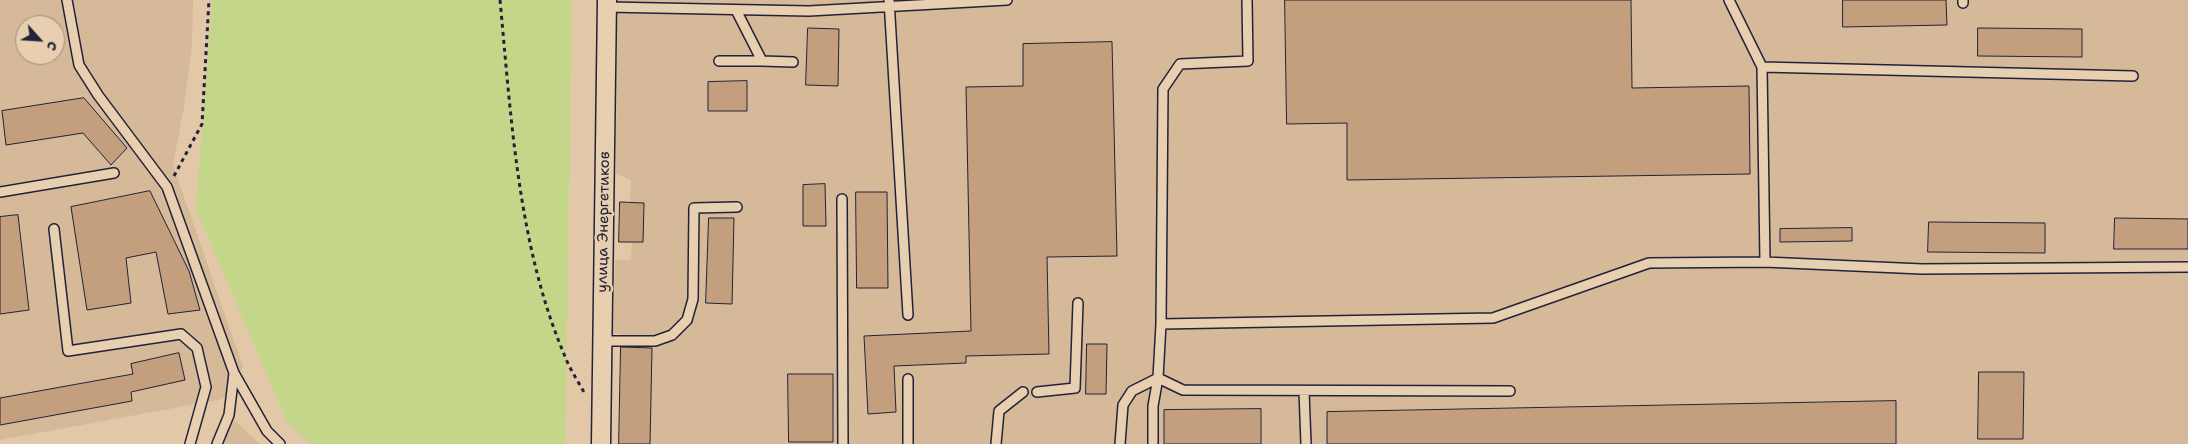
<!DOCTYPE html>
<meta charset="utf-8">
<style>
body{margin:0}
#map{position:relative;width:2188px;height:444px;overflow:hidden;background:#e3c8a7;font-family:"Shantell Sans",sans-serif}
canvas{display:block}
.north{position:absolute;left:15px;top:15px;width:50px;height:50px;box-sizing:border-box;background:#e7cfaf;border:1px solid #988a81;border-radius:50%;rotate:116deg;font-size:14px;font-weight:700;line-height:20px;text-align:center;color:#22223b}
.north::after{content:'';display:block;margin:auto;width:18px;height:22px;background:#22223b;clip-path:polygon(50% 0,100% 100%,50% 72%,0 100%)}
</style>
<div id="map">
<canvas width="2188" height="444"></canvas>
<div class="north">С</div>
</div>
<script>
const c = document.querySelector('canvas').getContext('2d');
c.lineJoin = 'round';
function fill(path, color) { c.fillStyle = color; c.fill(path, 'evenodd'); }
function stroke(path, color, width, dash) { c.strokeStyle = color; c.lineWidth = width; c.lineCap = dash ? 'butt' : 'round'; c.setLineDash(dash || []); c.stroke(path); }
function write(font, color, halo, rows, align = 'center') {
  c.font = font + ' "Shantell Sans",sans-serif'; c.lineWidth = 5; c.setLineDash([]); c.textBaseline = 'middle'; c.strokeStyle = halo; c.fillStyle = color; for (const [text, x, y, turn = 0] of rows) {
    c.save(); c.translate(x, y); c.rotate((+turn || 0) * Math.PI / 180); c.textAlign = isNaN(turn) ? turn : align; if (halo) c.strokeText(text, 0, 0); c.fillText(text, 0, 0); c.restore();
  }
}
const built = new Path2D(`
 M0 0H193L192 46 184 107 173 165 243 367 223 399 0 440ZM25 25H55V55H25Z
 M617 0H2188V444H619L622 334 613 333 615 260H631L632 242H619L620 202H630L631 180 616 174Z
 M235 421 260 444H215Z`);
const green = new Path2D(`
 M212 0H572L565 444H311L287 422 196 209Z`);
const building = new Path2D(`
 M1285 0H1631L1632 88 1749 86 1750 174 1347 180V123L1287 124Z
 M1843 0H1946L1947 25 1843 27Z
 M808 28 839 29 838 86 806 85Z
 M1978 28 2082 29V57L1978 56Z
 M1112 42 1117 256 1047 257 1049 354 966 356V363L894 366 896 412 868 414 864 336 971 331 966 87 1023 86V44Z
 M747 81V111H708V82Z
 M84 98 127 148 111 165 83 133 6 145 2 111Z
 M825 184 826 226H803V185Z
 M150 191 189 271 200 310 168 314 156 252 126 258 131 303 87 310 71 207Z
 M856 192H887L888 288H857Z
 M620 202 644 203 643 242H619Z
 M18 215 29 310 0 314V217Z
 M709 218H734L732 304 706 303Z
 M2115 218 2188 219V249H2114Z
 M1929 222 2045 223V253L1928 252Z
 M1852 228V241L1780 242V229Z
 M1087 344H1107L1106 394H1086Z
 M621 347 652 348 650 444H619Z
 M179 353 185 380 131 392 132 401 0 425V398L133 374 131 364Z
 M1979 372H2024L2023 439H1978Z
 M788 374H833V442H789Z
 M1896 401V444H1327V412Z
 M1261 409V444H1164V410Z`);
const path = new Path2D(`
 M500 0C511 116 518 246 564 354 569 368 578 381 585 394
 M174 176 202 124 209 0`);
const service = new Path2D(`
 M67 0 79 65 98 95 167 187 234 373 267 431 280 444
 M889 0 908 315
 M1729 0 1762 67 1765 262
 M1963 0V3
 M607 7 809 11 1007 0
 M736 10 762 61 793 62
 M719 61H762
 M1762 67 2133 76
 M0 192 114 173
 M842 199 843 444
 M54 229 68 351 181 334 197 348 206 387 190 444
 M1161 324 1493 318 1649 263 1765 262 1922 269 2188 267
 M603 341H655L672 335 687 320 693 299 694 208 737 207
 M908 379V444
 M1304 391 1306 444
 M1037 392 1075 388 1078 303
 M217 444 229 415 234 373
 M996 444 999 411 1023 392
 M1120 444 1123 405 1132 391 1158 378 1161 324 1163 89 1180 64 1248 61 1247 0
 M1153 444V406L1158 378 1183 390 1510 391`);
const minor = new Path2D(`
 M601 444 607 0`);
const streetNames = [
 ["улица Энергетиков",604,222,-89]
];
fill(built, '#d5b999');
fill(green, '#c4d68a');
fill(building, '#c39f7e');
stroke(building, '#22223b', 1);
stroke(service, '#22223b', 12);
stroke(minor, '#22223b', 21);
stroke(path, '#22223b', 3, [4, 4]);
stroke(service, '#e7cfaf', 9);
stroke(minor, '#e7cfaf', 18);
write('15px', '#22223b', '#e7cfaf', streetNames);
</script>
